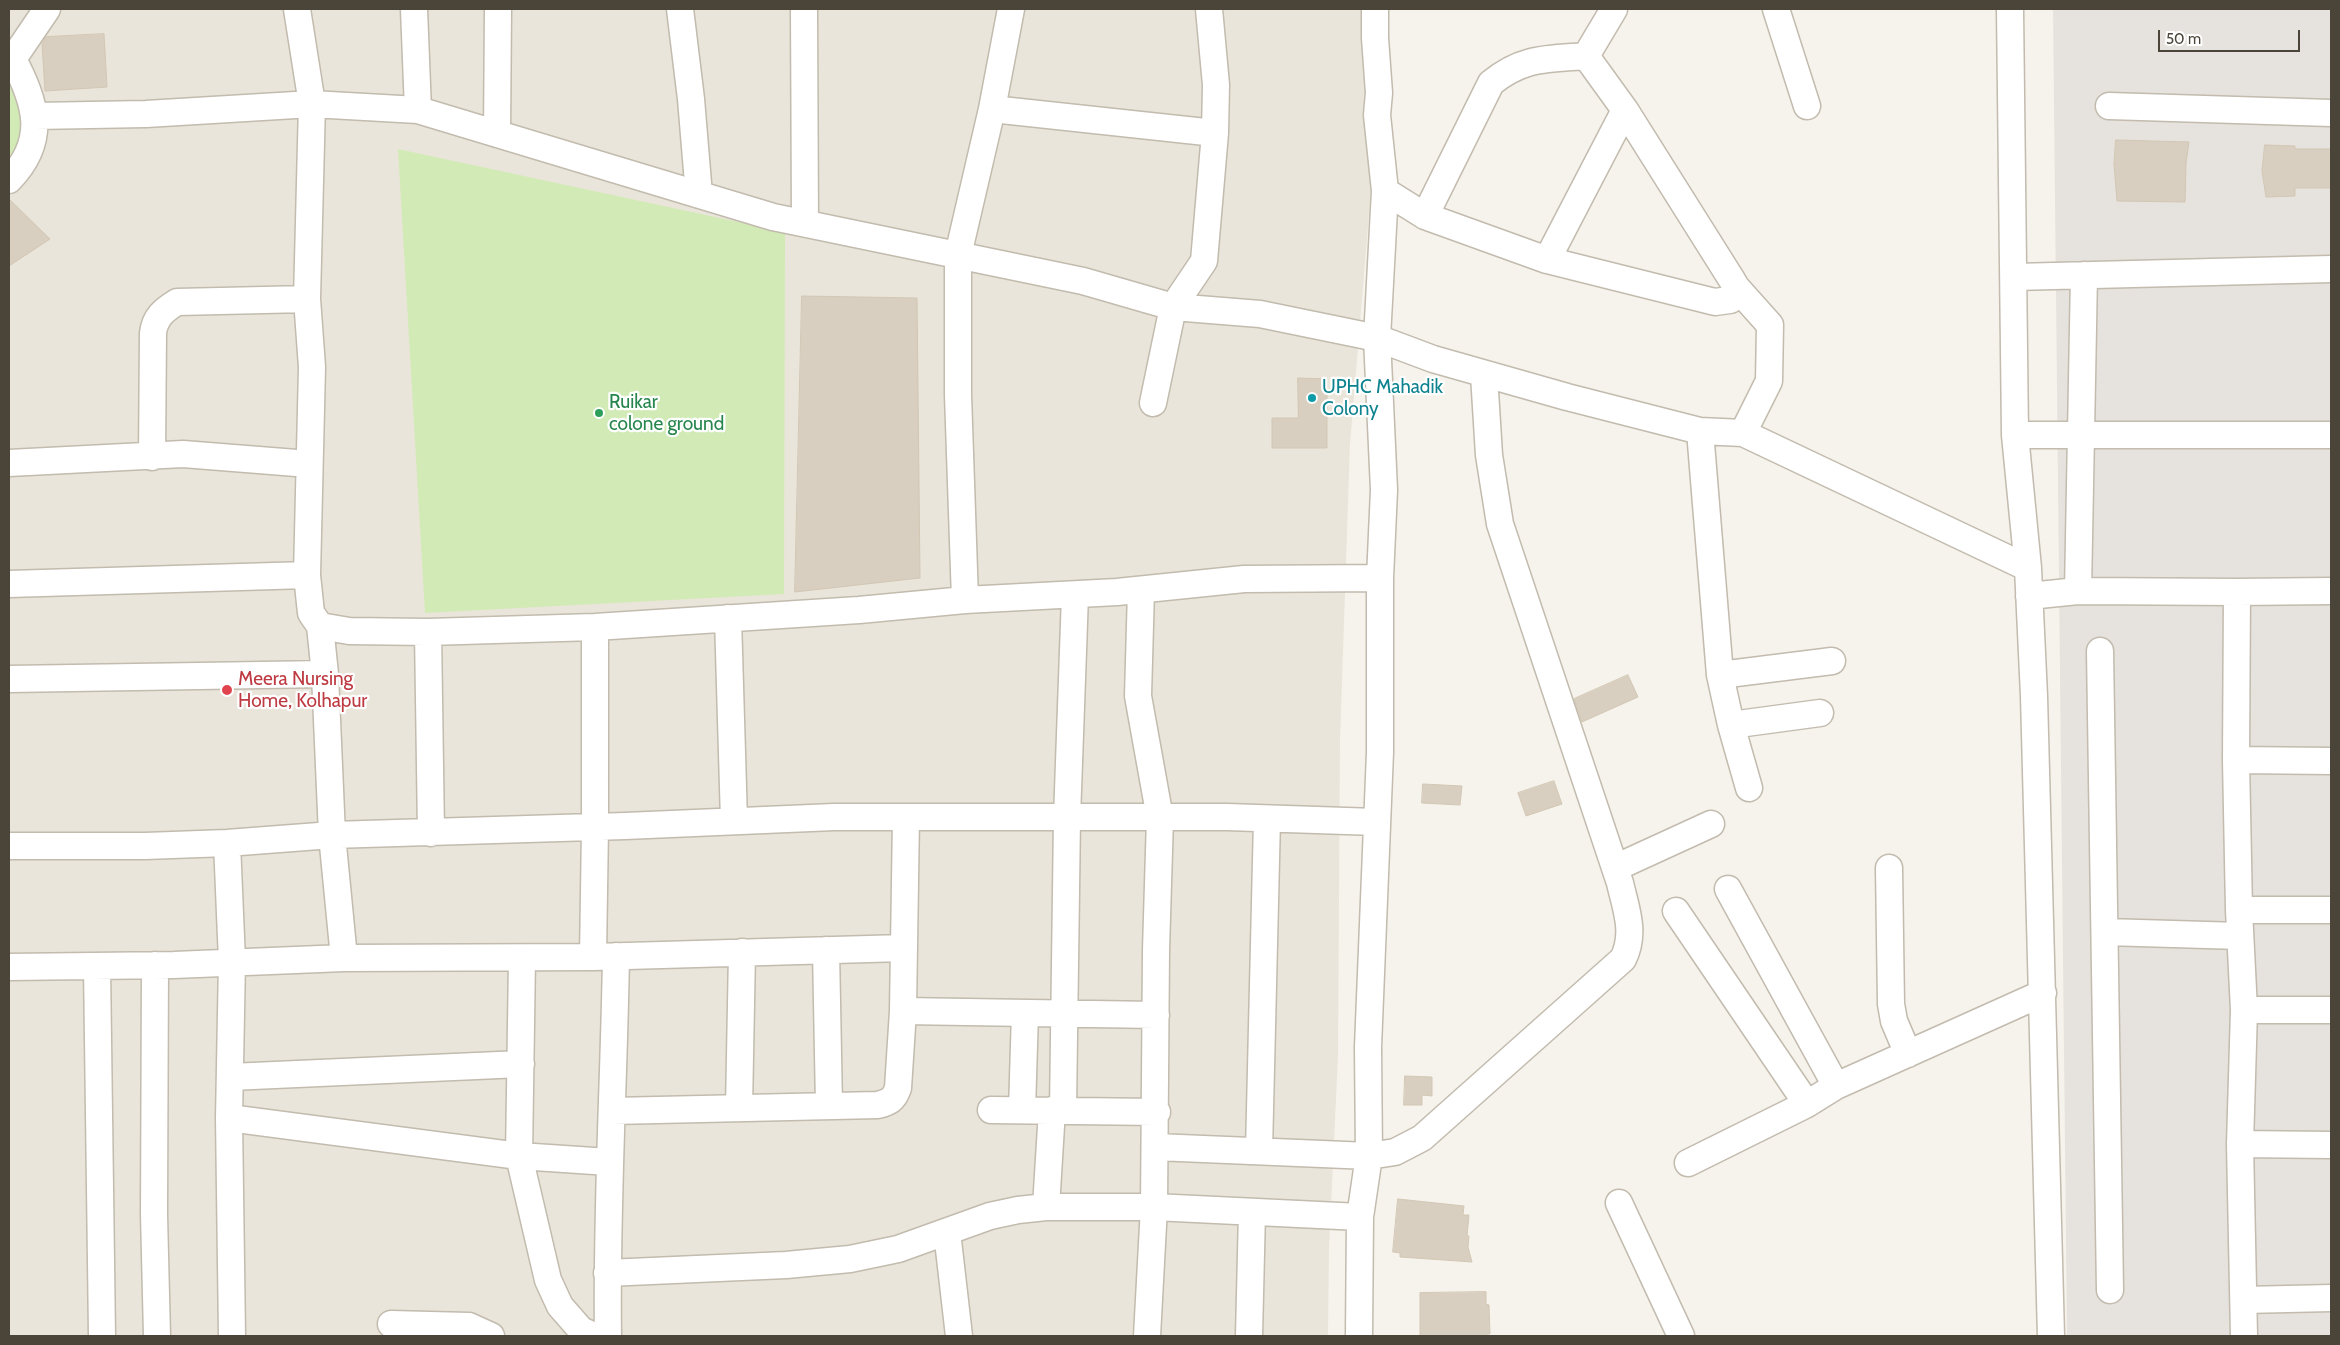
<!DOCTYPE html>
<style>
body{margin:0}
#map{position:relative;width:2340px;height:1345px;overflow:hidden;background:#f6f3ec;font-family:Cabin,sans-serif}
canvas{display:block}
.frame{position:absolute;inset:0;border:10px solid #4b4439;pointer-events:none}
.scale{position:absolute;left:2158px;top:30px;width:142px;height:22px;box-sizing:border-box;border:2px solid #4b4439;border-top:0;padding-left:6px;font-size:15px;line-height:18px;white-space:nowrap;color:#4b4439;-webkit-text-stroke:4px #fff;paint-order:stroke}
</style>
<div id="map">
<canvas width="2340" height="1345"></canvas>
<div class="frame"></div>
<div class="scale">50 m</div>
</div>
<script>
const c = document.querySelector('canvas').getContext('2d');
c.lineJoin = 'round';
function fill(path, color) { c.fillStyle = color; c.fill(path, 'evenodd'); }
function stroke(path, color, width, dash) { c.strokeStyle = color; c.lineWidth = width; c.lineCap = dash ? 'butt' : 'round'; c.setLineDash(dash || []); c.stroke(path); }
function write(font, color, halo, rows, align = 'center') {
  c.font = font + ' Cabin,sans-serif'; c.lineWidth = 4.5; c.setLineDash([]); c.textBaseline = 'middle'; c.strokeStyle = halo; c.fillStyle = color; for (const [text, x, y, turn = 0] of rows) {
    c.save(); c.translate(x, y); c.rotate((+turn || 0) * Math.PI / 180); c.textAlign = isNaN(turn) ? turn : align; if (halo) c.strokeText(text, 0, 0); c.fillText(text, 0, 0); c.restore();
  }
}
const residential = new Path2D(`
 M9 9H1374L1379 93 1350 444 1340 741 1338 1056 1329 1249 1328 1336H9Z`);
const industrial = new Path2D(`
 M2053 9H2331V1336H2067Z`);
const green = new Path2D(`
 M9 81 22 111 20 141 9 160Z
 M398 149 785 232 784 594 425 613Z`);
const building = new Path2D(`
 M104 34 107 87 45 91 42 44 46 37Z
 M2116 140 2189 142 2186 163 2185 202 2117 201 2114 164Z
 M2265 145 2295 146V149H2331V188H2295V196L2266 197 2262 171Z
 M9 199 50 239 9 266Z
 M802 296 917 298 920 578 795 592Z
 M1298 378 1327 379V448H1272V418H1298Z
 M1628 675 1638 697 1582 722 1574 699Z
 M1554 781 1562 804 1526 816 1518 793Z
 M1423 784 1462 786 1460 805 1422 803Z
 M1405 1076 1432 1077V1096L1422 1095V1105H1404Z
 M1398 1199 1464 1206 1463 1215H1469L1467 1236H1469L1468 1247 1472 1262 1400 1257V1253L1393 1252Z
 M1486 1292V1304L1489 1305 1490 1334H1487V1336H1420V1293Z`);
const minor = new Path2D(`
 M297 9 312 104 307 299 312 367 307 575 311 613 320 626 349 631 428 632 595 627 859 610 965 600 1117 592 1244 579 1380 578
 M414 9 418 110
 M680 9 691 99 699 195
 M804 9 805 223
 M1209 9 1216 85 1215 133
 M1776 9 1807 106
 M2010 9 2015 435 2028 568 2034 696 2051 1336
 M1586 56 1614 9
 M9 57 13 59C36 103 48 140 9 180
 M13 59 47 9
 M2109 106 2331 113
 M992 109 1011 9
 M35 116 146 114 312 104 418 110 773 217 1083 281 1173 307 1260 314 1377 338 1433 359 1567 397 1700 431 1743 433 2028 568
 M497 134 498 9
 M1385 191 1425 216 1547 260 1715 302 1730 300 1736 287 1732 280 1625 110 1586 56
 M1425 216 1491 83C1523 57 1547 59 1586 56
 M1547 260 1625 110
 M2014 277 2331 269
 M1736 287 1770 325 1769 381 1743 433
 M1700 431 1720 675 1731 725 1749 788
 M2015 435H2331
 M152 457 153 333C155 317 164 310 177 302L307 299
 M9 463 183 454 309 464
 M9 584 307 575
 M1141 590 1138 696 1160 818 1156 950 1154 1207 1147 1336
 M2078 591 2084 275
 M2029 596 2078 591 2237 592
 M965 600 958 395V255L992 109 1215 133 1204 261 1173 307 1153 403
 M728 618 734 821
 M428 632 431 833
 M2100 651 2110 1290
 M1720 675 1832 661
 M9 679 325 674
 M1731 725 1820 713
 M2236 760 2331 761
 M227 843 232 961 229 1118 232 1336
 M9 846H145L227 843 332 835 625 826 834 817H1227L1376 822
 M1615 868 1711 824
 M1889 868 1891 1004 1894 1021 1908 1054
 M1728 889 1836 1086
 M2239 910H2331
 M1676 911 1807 1104
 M2106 932 2240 936
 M826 950 829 1106
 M593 957 595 827V627
 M344 958 593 957 903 948
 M522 958 519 1156 548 1280 560 1306 581 1330 594 1336
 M155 965 154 1214 157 1336
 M97 966 102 1336
 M9 967 174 965 344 958 332 835 325 674 320 626
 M2244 1010H2331
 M903 1011 1156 1015
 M230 1077 521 1064
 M739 1108 742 952
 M991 1110 1157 1112
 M1022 1110 1025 1013
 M1063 1110 1067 818 1075 595
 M613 1111 878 1105C889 1102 894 1100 898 1088L903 1011 906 817
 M229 1118 519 1156 609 1162
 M2240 1144 2331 1145
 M1156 1147 1369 1156 1395 1152 1422 1138 1623 959C1636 933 1626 909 1620 883L1500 524 1489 455 1484 375
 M1259 1151 1267 819
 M1688 1163 1807 1104 1836 1086 2043 993
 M1619 1203 1681 1336
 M1046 1207 1052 1110
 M947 1232 959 1336
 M607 1273 786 1265 850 1259 898 1249 990 1216 1018 1210 1046 1207H1154L1360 1217
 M2244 1300 2331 1298
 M391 1324 469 1326 491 1336
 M608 1336C606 1209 614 1083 616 956
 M1249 1336 1252 1212
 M1359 1336 1360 1217 1369 1156 1368 1047 1380 752V578L1384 490 1377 338 1385 191 1377 115 1379 93 1375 38V9
 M2244 1336 2240 1144 2244 1010 2239 910 2236 760 2237 592 2331 591`);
const markers = [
 [1312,398,5,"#0f9aa8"],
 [599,413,5,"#2e9e5b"],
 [227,690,6,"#e0444e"]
];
const cultureNames = [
 ["UPHC Mahadik",1322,387],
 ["Colony",1322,409]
];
const leisureNames = [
 ["Ruikar",609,402],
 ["colone ground",609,424]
];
const healthNames = [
 ["Meera Nursing",238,679],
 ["Home, Kolhapur",238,701]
];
fill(residential, '#eae5da');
fill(industrial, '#e6e2dd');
fill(green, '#d2eab5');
fill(building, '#d8cfc1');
stroke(building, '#d3c7b4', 1);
stroke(minor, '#c2bbae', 29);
stroke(minor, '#fff', 26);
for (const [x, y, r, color] of markers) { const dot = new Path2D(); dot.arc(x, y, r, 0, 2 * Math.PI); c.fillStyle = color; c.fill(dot); stroke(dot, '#fff', 2); }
write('19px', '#0d838f', '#fff', cultureNames, 'left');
write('19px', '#27864d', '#fff', leisureNames, 'left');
write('19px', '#be3a42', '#fff', healthNames, 'left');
</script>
